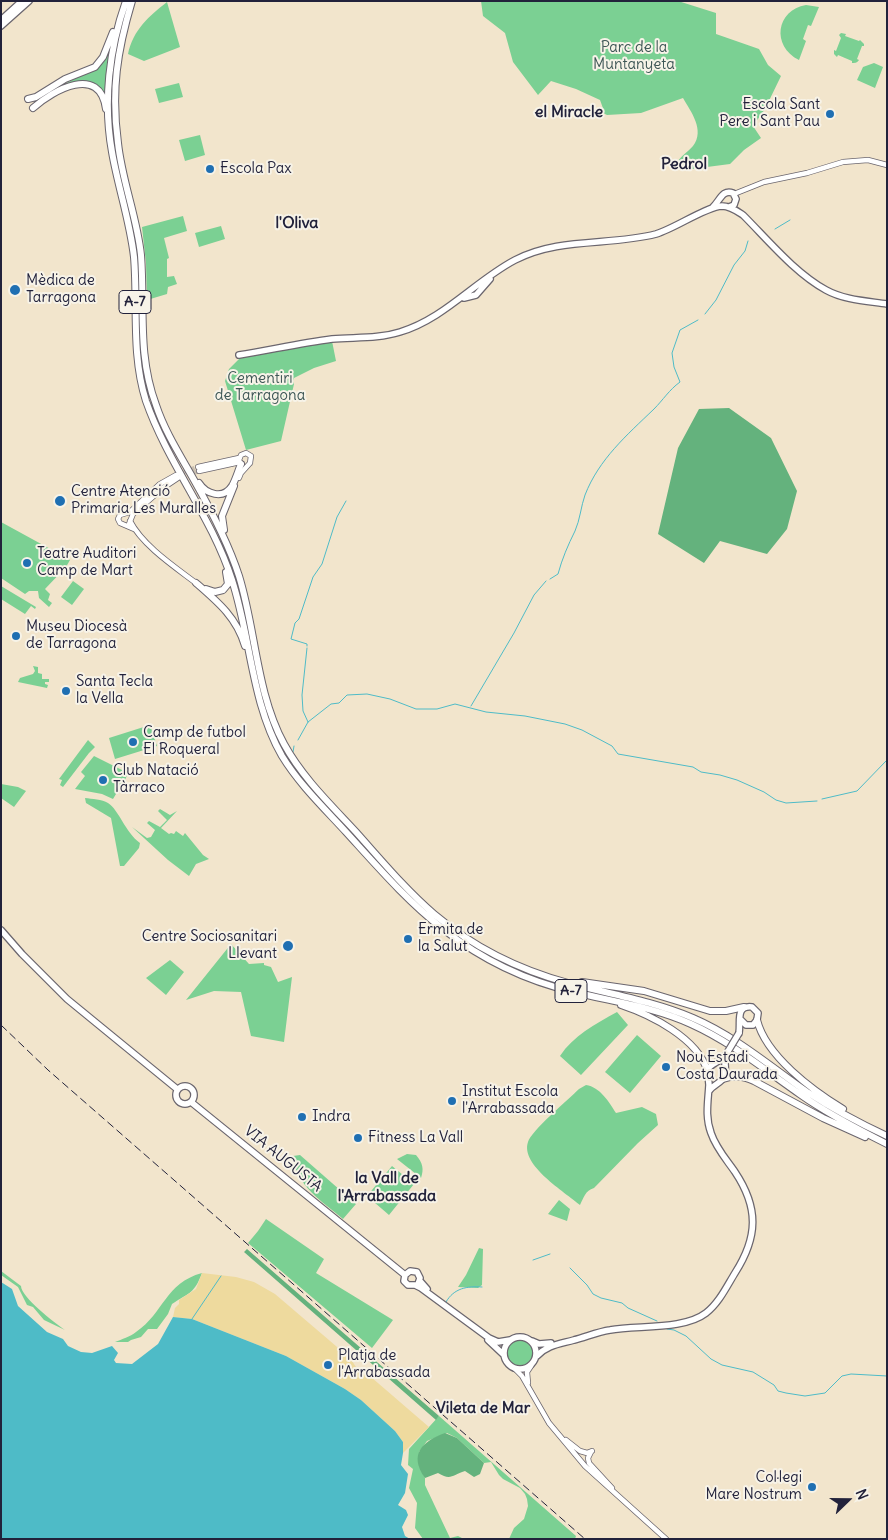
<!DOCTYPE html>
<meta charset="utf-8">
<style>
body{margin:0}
#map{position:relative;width:888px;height:1540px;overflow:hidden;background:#f2e5cc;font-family:Delius,sans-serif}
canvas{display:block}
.frame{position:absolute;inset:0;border:2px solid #22223b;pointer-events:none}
.north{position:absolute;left:823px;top:1475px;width:50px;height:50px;-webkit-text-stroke:4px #f7f3e8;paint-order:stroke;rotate:68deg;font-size:14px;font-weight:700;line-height:20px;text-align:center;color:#22223b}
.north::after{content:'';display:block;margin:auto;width:18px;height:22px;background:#22223b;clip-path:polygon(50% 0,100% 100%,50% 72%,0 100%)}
</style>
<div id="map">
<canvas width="888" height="1540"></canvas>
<div class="frame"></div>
<div class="north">N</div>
</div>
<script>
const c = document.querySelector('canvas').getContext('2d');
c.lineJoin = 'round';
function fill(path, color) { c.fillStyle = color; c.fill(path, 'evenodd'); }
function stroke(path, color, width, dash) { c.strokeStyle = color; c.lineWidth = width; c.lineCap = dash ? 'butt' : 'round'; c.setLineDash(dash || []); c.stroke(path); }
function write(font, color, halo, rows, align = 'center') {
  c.font = font + ' Delius,sans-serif'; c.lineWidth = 4; c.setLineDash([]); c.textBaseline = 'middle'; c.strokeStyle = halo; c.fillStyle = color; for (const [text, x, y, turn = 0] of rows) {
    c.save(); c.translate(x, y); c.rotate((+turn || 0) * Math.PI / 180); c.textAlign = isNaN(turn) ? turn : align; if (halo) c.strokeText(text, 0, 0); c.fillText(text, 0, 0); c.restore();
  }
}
const green = new Path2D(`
 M481 1H678L716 13V34L759 49 768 65 781 76 765 109 753 126 761 138 744 150 730 164 684 170 679 165 678 161C682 155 688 152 693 146 705 130 691 112 683 98L641 113 607 115 603 113 604 111 600 100 576 89 551 81 538 95 513 62 505 33 483 16Z
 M167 2 180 47 144 61 128 54C133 30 149 16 167 2Z
 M806 5 819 7 811 26 808 25 803 39 806 41 799 60C771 46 776 10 806 5Z
 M841 33 846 34 845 36 859 41 860 40 864 44V46H862L857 59 859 60C857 63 855 63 852 63V61L838 55 837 57 834 54V50L836 51 841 38 839 35Z
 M109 49 106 98C101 93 96 87 91 84 77 75 57 90 45 96L44 94 97 68Z
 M874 63 883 67 875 88 857 80 863 67Z
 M179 83 183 97 159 103 155 89Z
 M200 135 205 155 185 161 179 140Z
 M183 216 187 231 164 238 169 258 167 259V277L174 276 177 284 168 287 167 294 147 300 146 263 142 227Z
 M221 226 225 239 199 247 195 233Z
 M332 341 336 361 314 368 294 378 293 381 294 384 281 441 246 450 225 381 229 369 241 357Z
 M1 522 54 551 53 554 62 559 65 557 70 560 66 567 45 589 50 594 48 600 52 603 49 607 39 598 38 591H29L25 594 1 578Z
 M73 581 84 589 72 605 61 597Z
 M1 586 36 607 35 609 31 606 25 614 1 599Z
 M33 666 38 667V673L42 674V679H49V682H45V684L48 685 47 688 18 682 20 678 33 674 35 671Z
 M150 725 157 746 115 759 109 738Z
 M88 740 95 747 89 753 63 787 60 785 62 780 59 779Z
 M94 756 128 773 122 787 119 789 113 799 102 794 75 789 85 776 81 772Z
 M1 784 18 787 26 791 14 807 1 798Z
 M85 798C92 799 102 799 108 803 119 810 125 832 140 843L139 848 124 866H120L111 818 86 803Z
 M160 809 170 815 177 811 161 828 169 834 171 833 174 834 176 831 183 836 185 833 203 855 209 859 196 864 189 876 168 860 132 827 147 838 151 837 155 830 147 823 149 821 160 827 167 820 158 811Z
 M231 944 249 964 264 963V965L271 967 278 982 292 977 284 1042 251 1036 241 992 214 991 186 1000Z
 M170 960 184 972 166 995 146 978Z
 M617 1012 628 1025 581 1075 560 1056C573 1036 595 1024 617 1012Z
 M637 1035 661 1056 630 1093 605 1072Z
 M586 1085C600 1087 609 1102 616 1113L642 1107 656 1114 658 1125 638 1143 594 1188C585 1191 584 1197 580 1205 565 1192 520 1165 528 1142 531 1131 569 1099 579 1089Z
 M407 1154 416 1155C423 1163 424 1169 421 1178L397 1159Z
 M300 1155 356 1204 343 1219C323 1202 295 1185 293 1156Z
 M392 1166 414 1184 389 1215 367 1196Z
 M559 1200 570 1209 567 1221 548 1214Z
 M266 1219 324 1259 316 1273 393 1320 372 1348 248 1243 258 1231Z
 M479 1248 483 1249 482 1285 478 1288 458 1287 466 1275Z
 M1 1271 21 1286C21 1297 55 1323 65 1330L44 1320 33 1307 27 1305 18 1287 1 1275Z
 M202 1273C194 1294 190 1292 172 1304L168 1314 157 1329H148L141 1337 131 1340 128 1342H115C122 1339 130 1337 136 1332 164 1313 165 1283 202 1273Z
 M506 1353a14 14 0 1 1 28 0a14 14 0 1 1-28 0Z
 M439 1416 576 1536 575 1539H509L514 1528 524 1519 528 1506 527 1499 525 1494 520 1488 503 1479 499 1475 491 1462 484 1463 457 1438 447 1433 427 1441 419 1452 420 1467 425 1478V1485L450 1538 458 1536 464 1539H423L415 1528 417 1503 409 1488 413 1469 408 1465 409 1449Z`);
const forest = new Path2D(`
 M729 408 771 438 797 491 787 529 767 554 720 541 704 563 658 534 678 448 699 409Z
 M247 1249 439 1416 436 1420 244 1252Z
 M445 1433 457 1438 484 1463 480 1474 474 1477 465 1471C452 1475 451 1481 438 1473L425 1478C408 1454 423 1441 445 1433Z`);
const sand = new Path2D(`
 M202 1273 236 1277 254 1282 275 1294 350 1358 360 1373 371 1377 429 1427 403 1453V1442L395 1431 361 1400 345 1389 286 1356 192 1319 173 1317 175 1308 179 1304V1300L196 1289Z`);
const water = new Path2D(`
 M1 1282 12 1289 18 1306 47 1332 63 1339 68 1346 81 1352 92 1353 112 1346 118 1353 114 1360 116 1363 132 1364 158 1344 173 1317 192 1319 286 1356 345 1389 361 1400 395 1431 403 1442V1453L401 1465 408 1474 405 1493 398 1505 406 1510 408 1515 402 1527 405 1536 410 1539H1Z`);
const stream = new Path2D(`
 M775 229 790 220
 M705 314 716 300 734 265 745 251 748 241
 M550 579 558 574C562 559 568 545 575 531 580 520 581 506 585 495 599 459 627 435 654 409 663 400 669 390 680 382L674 367 672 353 680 330 698 320
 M307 646V644L291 639 295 623 299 619 313 577 322 564 337 517 346 501
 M307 648 302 695 303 711 308 722
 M471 706 514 633 534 595 546 581
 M298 740 308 722 331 704 339 703 347 695 367 694 390 699 416 709H437L455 704 486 712 525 716 565 724 582 730 612 746 618 754 693 767 701 772 720 775 737 780 764 792 776 800 786 803 817 801
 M293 752 294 746
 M822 799 857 791 887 760
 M533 1260 550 1254
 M570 1268 587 1285 593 1294 601 1298 622 1303 628 1308 657 1321
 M446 1302C454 1288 467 1286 482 1287
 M192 1319 221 1276
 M667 1329 674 1330 686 1336 711 1359 722 1365 753 1372 774 1385 778 1391 786 1393 805 1396 825 1393 842 1376 851 1374 887 1376`);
const minorTunnel = new Path2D(`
 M178 474 198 467
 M181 477 199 471`);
const minor = new Path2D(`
 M734 194 764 182 807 173 843 162 868 160 887 165
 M239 460 241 455 246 453 251 456 250 463
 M198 467 239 458
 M199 471 240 462
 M239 478 241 473 250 463
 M130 521C143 546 175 567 196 583
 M129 524 133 514 163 488 178 478
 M134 529 120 523 118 519 120 515 130 512 160 484 176 475
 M515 1369 522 1376 549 1423 585 1466 666 1539
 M528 1383 527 1372 531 1366
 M566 1440 580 1451 587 1453 592 1451
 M591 1452 588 1458 589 1463 612 1488`);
const major = new Path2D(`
 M1 20 22 1
 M1 26 29 1
 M712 208C720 201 722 189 733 193L736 199 734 205 729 207
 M464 298 476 295 490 279
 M239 355C270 350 301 343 332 339 355 337 378 339 400 332 444 319 475 281 515 260 559 237 610 246 656 234 676 228 705 207 722 206 730 206 737 211 743 215 768 240 795 273 826 290 844 300 867 301 887 304
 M1 930 22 954 67 999 177 1089
 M739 1033C741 1022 735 1005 752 1007L758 1013 757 1020 753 1025H746L740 1019
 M176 1095a9 9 0 1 1 18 0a9 9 0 1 1-18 0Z
 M709 1091C713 1085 721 1083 724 1077 727 1072 724 1062 725 1056
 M191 1102 405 1275
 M405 1275 404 1281 408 1285H415L421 1288 489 1338 498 1342 510 1340
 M405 1275 410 1271 417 1272 420 1278 418 1284
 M420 1281 427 1289
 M504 1353a16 16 0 1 1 32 0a16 16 0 1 1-32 0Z
 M488 1340 504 1355
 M532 1341 539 1344 551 1343
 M537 1356C547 1345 560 1344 574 1340 586 1337 597 1332 610 1330 638 1325 684 1330 706 1313 719 1303 727 1286 735 1273 758 1237 759 1208 735 1172 726 1159 716 1148 711 1133 705 1117 708 1102 709 1085 709 1080 707 1075 707 1070 712 1062 722 1062 727 1053`);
const highway = new Path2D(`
 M126 1C109 49 103 102 112 152 118 187 130 221 134 257 138 305 131 354 146 401 168 464 212 517 232 580 251 638 251 702 282 756 299 784 324 808 346 832 377 866 407 901 443 929 481 959 527 981 574 992 614 1002 654 1007 691 1024 731 1042 765 1070 801 1095 828 1114 857 1129 887 1144
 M132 1C117 51 111 91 118 143 122 181 137 217 141 255 145 307 137 354 156 405 165 432 180 455 194 480 211 510 228 542 239 576 256 631 256 692 284 744 302 777 330 804 356 832 381 860 406 890 434 914 473 947 520 970 568 983 610 994 653 1001 693 1018 735 1036 770 1066 807 1092 833 1109 859 1123 887 1136
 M28 99 36 97 65 79 95 67 103 57 113 32
 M33 108C53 90 100 64 106 109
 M199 483C206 494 223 500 232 486 236 479 238 471 241 464
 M224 530 222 516 234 486
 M196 583C218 602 237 618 245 646
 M206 589 215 592 223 590 228 584 226 572
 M582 982 644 991 710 1011H726L744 1007
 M621 1005C651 1015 697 1038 707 1070
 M757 1020C766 1056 812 1090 843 1109
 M723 1079C735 1075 742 1076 754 1081L823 1118 865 1137`);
const rail = new Path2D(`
 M1 1025 48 1070 585 1539`);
const majorBridge = new Path2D(`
 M727 1053 739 1033`);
const markers = [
 [830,114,5,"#1f6fb2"],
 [210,169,5,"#1f6fb2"],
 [15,290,6,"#1f6fb2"],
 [60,501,6,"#1f6fb2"],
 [27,563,5,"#1f6fb2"],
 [16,636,5,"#1f6fb2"],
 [66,691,5,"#1f6fb2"],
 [133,742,5,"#1f6fb2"],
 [103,780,5,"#1f6fb2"],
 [408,939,5,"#1f6fb2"],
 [288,946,6,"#1f6fb2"],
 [666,1067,5,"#1f6fb2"],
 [452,1101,5,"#1f6fb2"],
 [302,1117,5,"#1f6fb2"],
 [358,1138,5,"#1f6fb2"],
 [328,1365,5,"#1f6fb2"],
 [812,1487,5,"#1f6fb2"]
];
const shields = [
 [135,302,32],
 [571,991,32]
];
const shieldNames = [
 ["A-7",135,302],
 ["A-7",571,991]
];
const parkNames = [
 ["Parc de la",634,48],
 ["Muntanyeta",634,65],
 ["Cementiri",260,379],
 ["de Tarragona",260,396]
];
const poiNames = [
 ["Escola Sant",820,105,"right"],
 ["Pere i Sant Pau",820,122,"right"],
 ["Escola Pax",220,169],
 ["Mèdica de",26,281],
 ["Tarragona",26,298],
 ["Centre Atenció",71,492],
 ["Primaria Les Muralles",71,509],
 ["Teatre Auditori",37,554],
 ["Camp de Mart",37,571],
 ["Museu Diocesà",26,627],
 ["de Tarragona",26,644],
 ["Santa Tecla",76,682],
 ["la Vella",76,699],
 ["Camp de futbol",143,733],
 ["El Roqueral",143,750],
 ["Club Natació",113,771],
 ["Tàrraco",113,788],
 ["Ermita de",418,930],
 ["la Salut",418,947],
 ["Centre Sociosanitari",277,937,"right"],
 ["Llevant",277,954,"right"],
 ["Nou Estadi",676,1058],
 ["Costa Daurada",676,1075],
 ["Institut Escola",462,1092],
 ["l'Arrabassada",462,1109],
 ["Indra",312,1117],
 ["Fitness La Vall",368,1138],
 ["Platja de",338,1356],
 ["l'Arrabassada",338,1373],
 ["Col·legi",802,1478,"right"],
 ["Mare Nostrum",802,1495,"right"]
];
const streetNames = [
 ["VIA AUGUSTA",283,1159,39]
];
const neighbourhoodNames = [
 ["el Miracle",569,112],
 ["Pedrol",684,164],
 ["l'Oliva",297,223],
 ["la Vall de",387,1178],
 ["l'Arrabassada",387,1196],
 ["Vileta de Mar",483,1408]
];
fill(green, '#7bd093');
fill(forest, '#64b27d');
fill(sand, '#eeda9e');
fill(water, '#4ebbc7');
stroke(stream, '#4ebbc7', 1);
stroke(minorTunnel, '#c8beaf', 4.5, [4.5, 2]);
stroke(minor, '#6b666e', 6);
stroke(major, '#6b666e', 8);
stroke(highway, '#6b666e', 8);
stroke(minor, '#fff', 4.5);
stroke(major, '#fff', 5.5);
stroke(highway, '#fff', 6);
stroke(rail, '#22223b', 1, [8, 4]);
stroke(majorBridge, '#6b666e', 8, []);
stroke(majorBridge, '#fff', 5.5);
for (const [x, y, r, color] of markers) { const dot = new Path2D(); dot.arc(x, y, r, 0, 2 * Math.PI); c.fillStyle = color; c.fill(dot); stroke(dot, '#f7f3e8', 2); }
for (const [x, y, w] of shields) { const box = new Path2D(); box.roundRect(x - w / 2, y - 11.5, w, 23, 4); c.fillStyle = '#f7f3e8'; c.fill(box); stroke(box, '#22223b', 1); }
write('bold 14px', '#22223b', null, shieldNames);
write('15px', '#3d5655', '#f7f3e8', parkNames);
write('15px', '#22223b', '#f7f3e8', poiNames, 'left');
write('15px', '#22223b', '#f7f3e8', streetNames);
write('bold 16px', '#22223b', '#f7f3e8', neighbourhoodNames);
</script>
